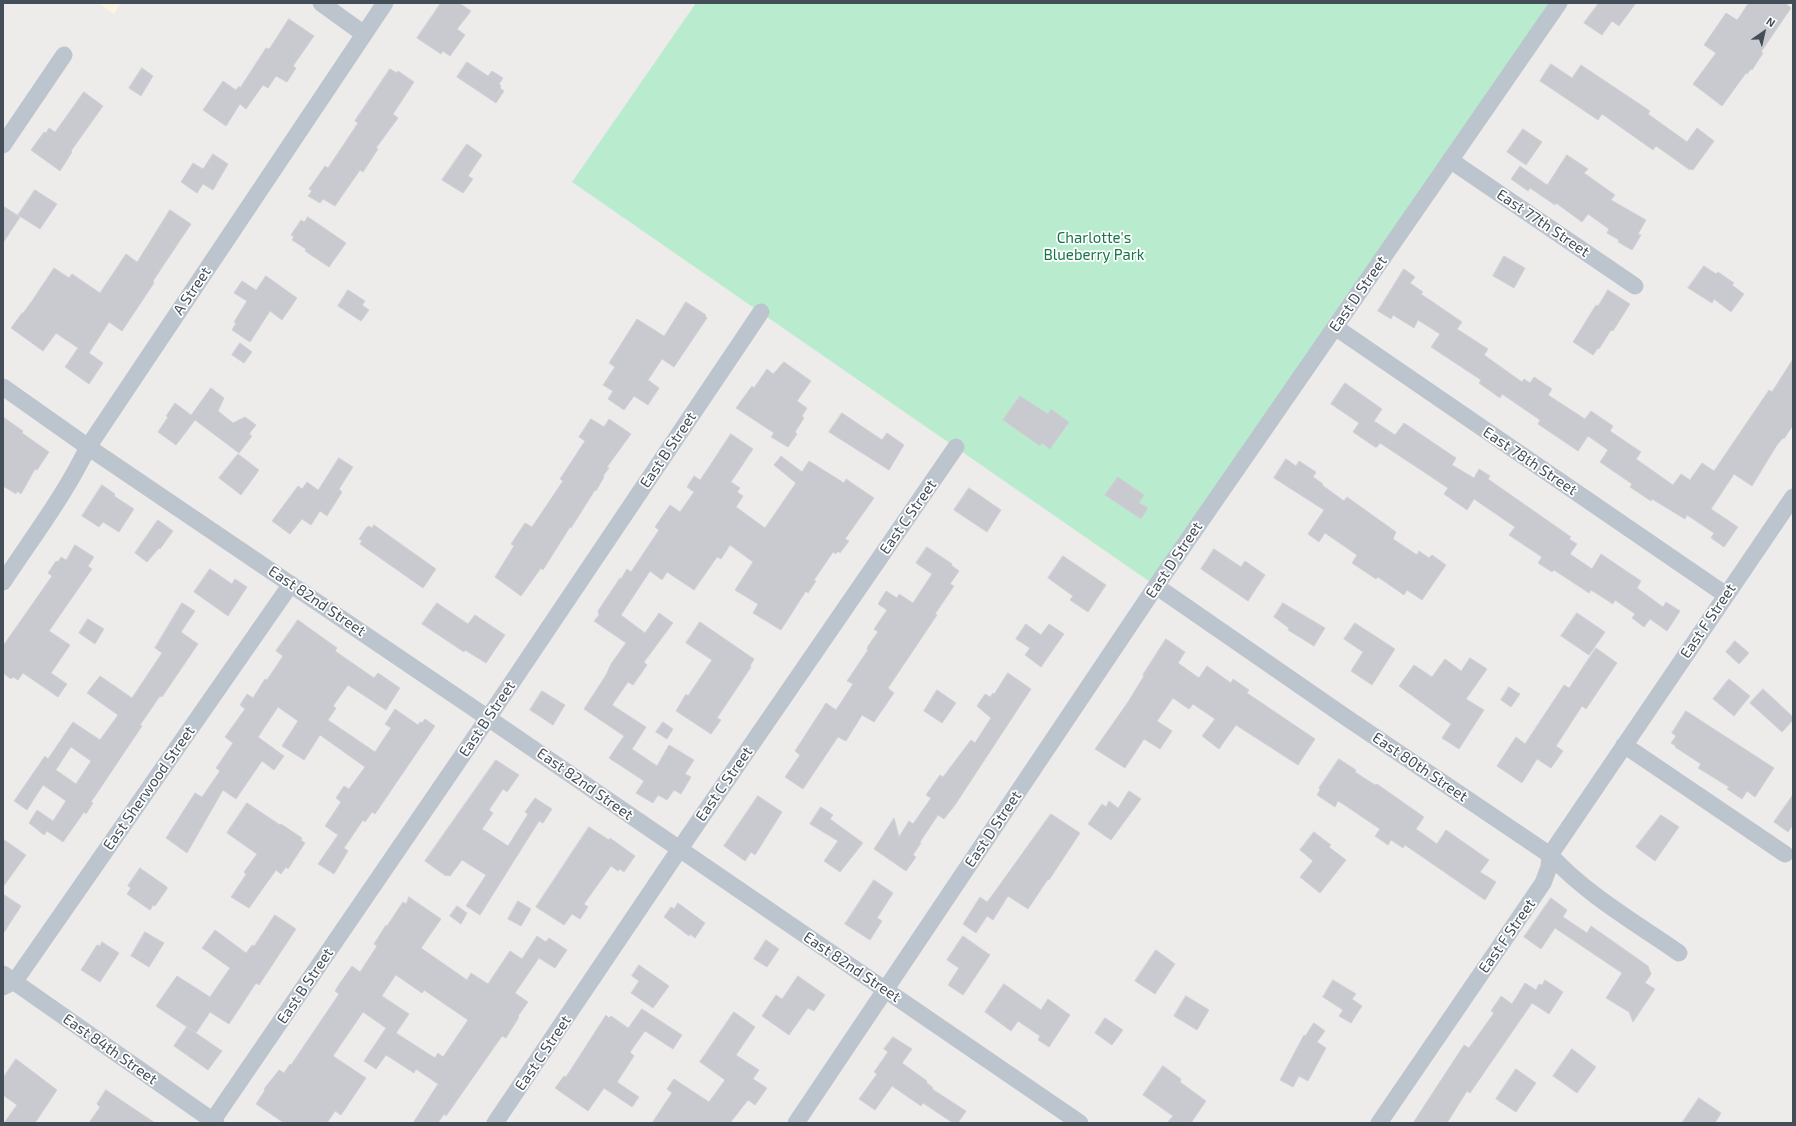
<!DOCTYPE html>
<style>
body{margin:0}
#map{position:relative;width:1796px;height:1126px;overflow:hidden;background:#eeebeb;font-family:"Exo 2",sans-serif}
canvas{display:block}
.frame{position:absolute;inset:0;border:4px solid #444e58;pointer-events:none}
.north{position:absolute;left:1744px;top:12px;width:40px;height:40px;-webkit-text-stroke:3px #fff;paint-order:stroke;rotate:34deg;font-size:11px;font-weight:700;line-height:16px;text-align:center;color:#444e58}
.north::after{content:'';display:block;margin:auto;width:14px;height:18px;background:#444e58;clip-path:polygon(50% 0,100% 100%,50% 72%,0 100%)}
</style>
<div id="map">
<canvas width="1796" height="1126"></canvas>
<div class="frame"></div>
<div class="north">N</div>
</div>
<script>
const c = document.querySelector('canvas').getContext('2d');
c.lineJoin = 'round';
function fill(path, color) { c.fillStyle = color; c.fill(path, 'evenodd'); }
function stroke(path, color, width, dash) { c.strokeStyle = color; c.lineWidth = width; c.lineCap = dash ? 'butt' : 'round'; c.setLineDash(dash || []); c.stroke(path); }
function write(font, color, halo, rows, align = 'center') {
  c.font = font + ' "Exo 2",sans-serif'; c.lineWidth = 3.5; c.setLineDash([]); c.textBaseline = 'middle'; c.strokeStyle = halo; c.fillStyle = color; for (const [text, x, y, turn = 0] of rows) {
    c.save(); c.translate(x, y); c.rotate((+turn || 0) * Math.PI / 180); c.textAlign = isNaN(turn) ? turn : align; if (halo) c.strokeText(text, 0, 0); c.fillText(text, 0, 0); c.restore();
  }
}
const commercial = new Path2D(`
 M98 3H121L114 14Z`);
const green = new Path2D(`
 M696 3H1559L1156 586 572 182Z`);
const building = new Path2D(`
 M441 3H459L471 11 457 29 465 35 450 56 443 51 441 54 417 38Z
 M1599 3H1636L1619 26 1612 21 1602 35 1584 23Z
 M1749 3H1785L1791 8 1761 52 1763 53 1752 70 1751 69 1747 74 1746 73 1722 106 1693 84 1716 53 1704 45 1726 13 1737 20Z
 M289 19 314 36 293 66 296 68 287 82 276 76 268 88 263 85 246 109 240 104 226 126 203 110 223 81 236 90 239 86 240 88 266 48 269 49Z
 M467 62 488 76 492 71 503 78 499 84 501 86 500 88 504 91 496 103 457 77Z
 M1551 64 1572 78 1581 65 1650 111 1648 114 1687 142 1697 128 1714 141 1693 170 1691 169 1690 170 1656 146 1653 150 1602 114 1598 120 1540 81Z
 M142 68 153 76 141 96 129 88Z
 M390 69 397 73 398 71 414 82 393 114 398 118 376 148 378 149 363 172 360 170 335 206 323 199 320 203 308 196 312 191 309 189 325 166 328 168 358 123 355 121Z
 M84 92 103 106 71 151 72 152 60 171 31 150 44 132 46 133 49 128 55 132Z
 M1523 129 1542 142 1526 165 1507 152Z
 M467 144 482 155 468 176 473 179 463 193 442 180Z
 M213 154 228 164 213 190 203 184 197 193 181 182 193 163 203 169Z
 M1567 155 1588 169 1584 173 1615 195 1611 200 1646 220 1638 234 1641 235 1632 250 1618 242 1619 240 1607 233 1609 229 1588 214 1582 222 1556 203 1555 205 1530 188 1528 191 1511 179 1520 166 1547 185Z
 M35 190 57 204 40 229 18 215Z
 M3 206 20 217 3 243Z
 M170 210 191 224 153 281 154 283 122 331 109 322 89 353 103 363 89 384 65 367 78 348 56 333 43 351 11 328 22 313H23L32 301 54 268 69 278 72 274 100 293 126 254 137 262Z
 M308 217 346 243 329 267 305 251 306 249 292 240 294 237 291 235 301 220 304 222Z
 M1504 256 1525 268 1514 288 1493 276Z
 M1704 266 1716 274 1718 272 1734 283 1732 285 1744 294 1731 312 1714 299 1712 303 1688 288Z
 M1404 269 1415 277 1410 283 1423 292 1421 294 1462 322 1457 329 1488 349 1484 355 1522 382 1524 379 1530 383 1534 377 1552 389 1548 395 1585 419 1591 411 1613 426 1610 431 1641 452 1636 459 1673 485 1681 474 1690 480 1702 463 1714 471 1769 390 1772 392 1793 359V425L1784 439 1783 438 1777 445 1752 486 1734 474 1711 509 1738 527 1724 547 1711 538 1714 533 1687 515 1685 519 1652 499 1651 501 1630 487 1632 484 1600 462 1608 450 1588 436 1578 451 1538 424 1540 420 1502 394 1500 398 1479 383 1481 380 1431 347 1440 334 1418 320 1414 328 1393 315 1391 319 1378 311Z
 M266 276 297 298 282 320 270 311 250 342 232 330 236 323 234 322 247 301 234 293 242 281 256 290Z
 M348 290 365 301 362 305 369 310 361 321 338 306Z
 M1608 290 1630 304 1613 331 1611 330 1599 349 1598 348 1593 355 1573 342 1596 305 1598 306Z
 M686 302 706 315 705 316 707 318 674 367 662 359 648 380 659 388 648 405 634 396 624 410 608 399 613 391 603 385 615 367 609 363 637 319 664 336Z
 M240 343 252 352 244 363 232 355Z
 M784 362 811 381 797 401 807 408 802 416 804 418 795 432 797 434 788 447 771 437 774 433 736 408 752 386 754 388 767 369 773 374Z
 M1345 383 1382 409 1374 421 1395 435 1404 423 1456 458 1452 465 1474 478 1479 469 1490 476 1488 479 1571 537 1569 539 1577 544 1570 554 1592 569 1601 554 1641 581 1637 588 1663 607 1666 602 1680 611 1667 631 1650 619 1644 627 1632 618 1635 614 1615 600 1613 604 1591 590 1589 593 1554 570 1552 572 1538 563 1542 557 1509 535 1515 527 1474 499 1467 510 1444 494 1448 488 1380 443 1377 447H1375L1353 432 1359 423 1331 404Z
 M211 388 224 398 218 411 233 423 245 417 256 425 249 434 252 436 239 453 195 420 176 445 158 432 168 417 166 416 175 403 191 415Z
 M1020 396 1048 414 1051 409 1069 422 1050 449 1042 443 1040 446 1003 420Z
 M842 413 882 440 887 433 904 445 889 470 829 432Z
 M3 417 23 431 22 433 49 452 37 470 35 469 21 494 17 491 16 494 3 486Z
 M591 419 604 427 609 419 631 434 607 467 609 468 603 476 604 477 596 491 595 490 571 528 570 527 543 570 541 568 521 596 495 577 514 546 511 544 525 523 532 527 563 481 560 479 585 441 579 437Z
 M731 434 753 449 731 482 740 488 737 492 743 496 736 507 765 528 796 483 774 465 781 456 802 472 809 461 844 483 846 479 874 498 845 539 849 541 840 553 838 551 836 554 833 552 814 580 816 581 808 593 806 591 781 630 753 613 758 604 735 590 753 562 730 545 721 559 717 557 694 590 667 572 662 580 650 571 621 615 645 633 659 613 673 623 644 662 647 665 633 685 628 682 612 705 646 727 632 749 657 766 669 745 694 760 685 774 691 777 681 794 674 790 667 800 658 795 653 803 636 793 644 781 609 758 624 736 584 709 606 675 611 664 626 643 594 621 599 615 598 611 620 578 621 579 627 569 631 572 659 530 655 527 670 505 680 512 694 492 687 487 694 476 700 480Z
 M238 454 259 470 241 495 219 478Z
 M339 458 353 467 339 489 342 492 327 516 320 511 311 525 302 519 290 534 272 521 298 486 302 489 307 482 318 490Z
 M1286 459 1296 466 1299 461 1316 472 1313 477 1323 484 1322 485 1344 501 1347 497 1396 532 1393 539 1417 555 1419 551 1429 558 1432 555 1446 565 1422 600 1407 590 1404 595 1378 577 1376 579 1352 563 1357 555 1325 533 1319 542 1308 534 1324 510 1274 478Z
 M1118 477 1144 495 1139 503 1148 508 1141 519 1105 495Z
 M102 485 115 494 114 496 134 509 119 532 103 522 99 527 82 516Z
 M969 488 1001 510 987 532 954 510Z
 M158 520 173 531 160 549 159 548 147 562 135 553Z
 M374 525 436 569 423 588 360 544 362 541 359 539 366 528 369 526 372 528Z
 M75 545 94 557 88 566 92 569 49 631 70 645 51 673 67 684 58 697 23 673 18 680 13 677 11 679 3 673V646L52 576 48 573 56 561 58 562 61 557 66 560Z
 M927 547 952 564 951 565 959 571 950 584 954 586 935 614 937 615 888 688 894 693 874 722 862 715 846 741 838 737 803 789 785 777 800 755 795 751 826 703 836 710 853 684 847 681 868 650 867 649 868 646 878 632 874 629 887 610 878 604 886 591 897 598 899 594 913 603 932 574 916 563Z
 M1214 549 1241 567 1245 561 1265 575 1248 601 1201 569Z
 M1063 556 1106 585 1088 612 1070 600 1073 596 1048 578Z
 M210 569 232 584 235 579 247 587 228 616 194 592Z
 M182 603 195 611 181 632 198 644 162 697 160 696 140 725 142 726 91 802 93 803 86 814 84 812 63 842 47 831 44 835 29 823 37 810 53 821 66 801 43 785 27 810 14 801 45 756 48 759 73 722 100 740 118 715 87 693 100 676 132 698 162 653 155 648ZM71 747 91 761 76 784 56 770Z
 M437 603 468 624 475 615 505 635 486 663 465 650 464 652 422 624Z
 M1283 603 1325 628 1314 646 1288 630 1289 628 1274 617Z
 M1577 613 1605 632 1589 655 1561 636Z
 M88 619 104 629 95 644 79 633Z
 M298 620 337 648 335 651 374 678 378 673 400 688 386 710 348 685 333 706 336 708 328 720 375 752 391 728 385 724 395 709 418 725 420 722 422 723 425 719 435 726 375 814 372 812 365 822 363 820 344 848 348 851 334 874 318 864 338 835 325 826 341 802 336 798 344 786 349 789 365 767 320 735 304 760 282 746 298 721 278 707 258 737 284 756 274 770 262 761 236 799 223 790 187 853 166 838 195 793 202 797 220 771 216 768 233 743 225 737 245 709 240 705 247 694 253 698 265 679 267 680 283 656 276 651Z
 M700 622 754 659 750 666 751 667 717 718 721 720 711 734 676 711 686 694 688 696 712 660 686 643Z
 M1355 623 1395 649 1372 685 1351 671 1363 652 1344 639Z
 M1026 624 1041 635 1049 624 1064 634 1041 667 1025 655 1030 648 1016 639Z
 M1166 639 1185 652 1178 663 1199 678 1207 666 1231 683 1233 679 1249 690 1247 693 1315 739 1298 765 1236 725 1219 749 1202 736 1215 719 1193 704 1189 709 1173 698 1157 721 1172 731 1160 749 1144 739 1125 768 1095 749 1128 702 1144 676 1143 675Z
 M1735 641 1749 653 1739 664 1726 652Z
 M1596 648 1617 663 1586 709 1582 706 1556 746 1563 751 1551 768 1537 759 1522 783 1497 766 1516 737 1525 744 1564 685 1569 688Z
 M1470 658 1487 669 1466 699 1484 710 1459 749 1442 738 1451 724 1399 686 1414 665 1432 677 1445 659 1461 671Z
 M1008 673 1031 689 955 805 944 819 938 815 920 842 921 843 913 855 916 857 906 871 874 849 894 818 899 837 909 821 913 824 931 798 926 795 940 775 943 777 971 740 975 743 991 718 977 706 985 694 990 697 993 693 994 694Z
 M1729 679 1750 696 1734 716 1713 699Z
 M1509 687 1520 694 1511 707 1501 700Z
 M1763 689 1793 717V720L1782 732 1750 703Z
 M937 690 956 703 942 723 924 711Z
 M542 691 565 705 553 725 530 710Z
 M1686 711 1774 768 1755 797 1747 791 1742 799 1727 789 1729 787 1698 768 1701 764 1675 747 1676 746 1671 743 1676 736 1672 733Z
 M663 722 673 729 667 739 656 732Z
 M1339 759 1356 770 1355 772 1375 785 1377 784 1424 817 1416 829 1437 844 1446 830 1489 860 1480 872 1496 882 1485 900 1405 845 1403 848 1391 840 1388 845 1375 836 1380 829 1343 804 1338 801 1335 807 1317 795 1320 790 1319 788Z
 M496 760 519 775 507 792 503 789 489 810 493 813 482 829 508 846 528 814 525 812 535 798 552 809 543 823 539 821 480 915 466 906 486 875 462 860 450 876 447 875 446 876 425 861Z
 M1129 791 1141 799 1111 840 1088 824 1102 804 1106 807 1109 801 1118 808Z
 M1793 795V825L1788 832 1774 822Z
 M758 796 782 812 755 855 751 852 745 861 724 846Z
 M247 803 280 825 281 824 302 838 301 840 305 843 288 869 286 867 281 874 276 870 249 908 231 897 245 876 246 874 244 872 257 854 227 833Z
 M821 807 833 815 830 819 863 843 840 872 824 861 838 841 810 824Z
 M1051 814 1080 833 1049 880 1048 879 1028 909 1008 896 993 920 987 916 976 933 963 924 980 897 987 902Z
 M1661 815 1679 827 1655 861 1636 847Z
 M589 827 609 840 610 838 635 856 624 872 620 869 618 871 611 866 584 904 588 907 580 919 572 914 564 925 536 907Z
 M1314 832 1331 845 1329 847 1346 860 1320 893 1300 877 1313 861 1300 850Z
 M3 839 26 855 3 887Z
 M140 868 167 887V889L155 906 153 905 150 910 127 894 131 888 128 886Z
 M874 880 893 893 877 918 882 921 870 940 845 924Z
 M3 894 21 906 3 934Z
 M409 897 441 919 421 948 467 980 471 973 488 984 510 951 522 959 537 936 546 942 549 938 567 950 555 968 539 958 515 993 528 1002 518 1016 519 1017 506 1038 502 1036 446 1116 444 1114 438 1123H413L438 1084 416 1069 414 1073 386 1055 376 1069 364 1061 386 1028 363 1012 333 1056 366 1078 341 1115 335 1111 327 1123H284L256 1104 265 1090 264 1089 279 1070 284 1073 290 1064 291 1065 339 994 335 991 340 983 352 966 360 972 377 946 374 944 386 925 387 926 403 902 406 904ZM396 975 422 993 424 990 468 1020 443 1057 438 1053 435 1058 396 1033 409 1014 382 996Z
 M1551 898 1567 910 1563 917 1587 933 1591 926 1648 966 1651 974 1645 983 1655 989 1633 1022 1629 1012 1606 998 1622 973 1555 928 1541 949 1524 937Z
 M518 901 531 909 521 926 508 919Z
 M678 903 705 923 695 938 690 934 689 936 664 917 671 907 674 909Z
 M457 906 467 913 461 924 450 916Z
 M275 915 296 929 259 985 256 983 229 1024 210 1012 196 1033 156 1006 177 976 210 997 230 968 202 948 215 930 246 953 252 945 254 946Z
 M145 932 164 943 149 967 131 956Z
 M963 936 990 955 963 995 948 985 959 968 947 960Z
 M766 940 779 949 767 967 754 959Z
 M102 942 119 953 100 982 81 970 97 945 100 946Z
 M1156 950 1175 964 1155 994 1135 981Z
 M639 965 669 986 653 1008 631 993 639 981 632 976Z
 M798 976 825 995 814 1011 808 1008 789 1035 762 1016 776 995 782 999Z
 M1333 980 1356 994 1352 999 1362 1006 1351 1023 1339 1016 1343 1010 1323 997Z
 M1545 980 1563 992 1549 1014 1532 1003 1479 1080 1470 1093 1467 1091 1447 1123H1413L1464 1045 1469 1048 1494 1013 1491 1011 1501 996 1512 1004 1525 983 1536 990 1539 984 1542 985Z
 M1004 984 1041 1010 1048 999 1070 1015 1049 1047 1038 1040 1040 1036 1018 1021 1011 1031 985 1012Z
 M1186 996 1209 1010 1197 1030 1174 1016Z
 M642 1009 682 1035 673 1049 645 1031 630 1052 634 1056 617 1082 639 1097 632 1107 604 1088 588 1111 555 1088 564 1076 566 1077 606 1015 609 1018 611 1016 628 1028Z
 M734 1012 755 1027 736 1055 759 1070 753 1079 767 1088 755 1105 748 1100 730 1123H652L672 1093 667 1089 674 1079 709 1102 725 1080 700 1062Z
 M1105 1018 1123 1030 1112 1045 1095 1033Z
 M1314 1023 1325 1031 1317 1042 1326 1048 1308 1081 1299 1076 1293 1087 1280 1080 1304 1035 1305 1036Z
 M187 1027 222 1051 208 1070 174 1046Z
 M893 1037 912 1049 902 1063 927 1081 926 1082 933 1088 932 1089 966 1111 958 1123H953L923 1103 921 1106 892 1086 875 1110 859 1099 877 1074 874 1072 888 1052 884 1049Z
 M1572 1049 1596 1067 1577 1093 1553 1076Z
 M16 1059 57 1090 35 1123H4L17 1105 3 1095V1078Z
 M1163 1066 1181 1079 1180 1082 1206 1101 1191 1123H1167L1173 1116 1143 1095Z
 M1516 1069 1536 1083 1516 1112 1496 1099Z
 M106 1090 155 1123H89L100 1107 97 1104Z
 M1699 1098 1721 1113 1715 1123H1682Z`);
const minor = new Path2D(`
 M321 3 364 34
 M3 145 64 55
 M1450 160 1635 286
 M1335 327 1726 595
 M3 387 88 447 488 718 1080 1123
 M3 582C32 538 65 495 88 447L385 3
 M1156 586 1344 716 1550 855C1587 895 1636 923 1679 953
 M1624 745 1785 854
 M3 974 216 1123
 M3 987 15 981 291 584
 M211 1123 488 718 761 312
 M495 1123 679 850 956 447
 M796 1123 1156 586 1559 3
 M1379 1123 1543 883 1549 867 1550 855 1793 497`);
const streetNames = [
 ["East 77th Street",1543,223,34],
 ["A Street",192,291,-56],
 ["East D Street",1358,294,-55],
 ["East B Street",668,450,-56],
 ["East 78th Street",1530,461,34],
 ["East C Street",908,517,-55],
 ["East D Street",1174,560,-56],
 ["East 82nd Street",317,601,34],
 ["East F Street",1708,621,-56],
 ["East B Street",487,719,-56],
 ["East 80th Street",1420,767,34],
 ["East 82nd Street",585,784,35],
 ["East C Street",724,784,-55],
 ["East Sherwood Street",149,788,-55],
 ["East D Street",993,829,-56],
 ["East F Street",1507,936,-55],
 ["East 82nd Street",852,967,34],
 ["East B Street",305,986,-56],
 ["East 84th Street",110,1049,35],
 ["East C Street",543,1053,-56]
];
const parkNames = [
 ["Charlotte's",1094,238],
 ["Blueberry Park",1094,255]
];
fill(commercial, '#faf4e2');
fill(green, '#b9ecce');
fill(building, '#c8cad0');
stroke(building, '#cfd1d7', 1);
stroke(minor, '#bcc5ce', 17);
write('15px', '#444e58', '#fff', streetNames);
write('15px', '#187549', '#fff', parkNames);
</script>
